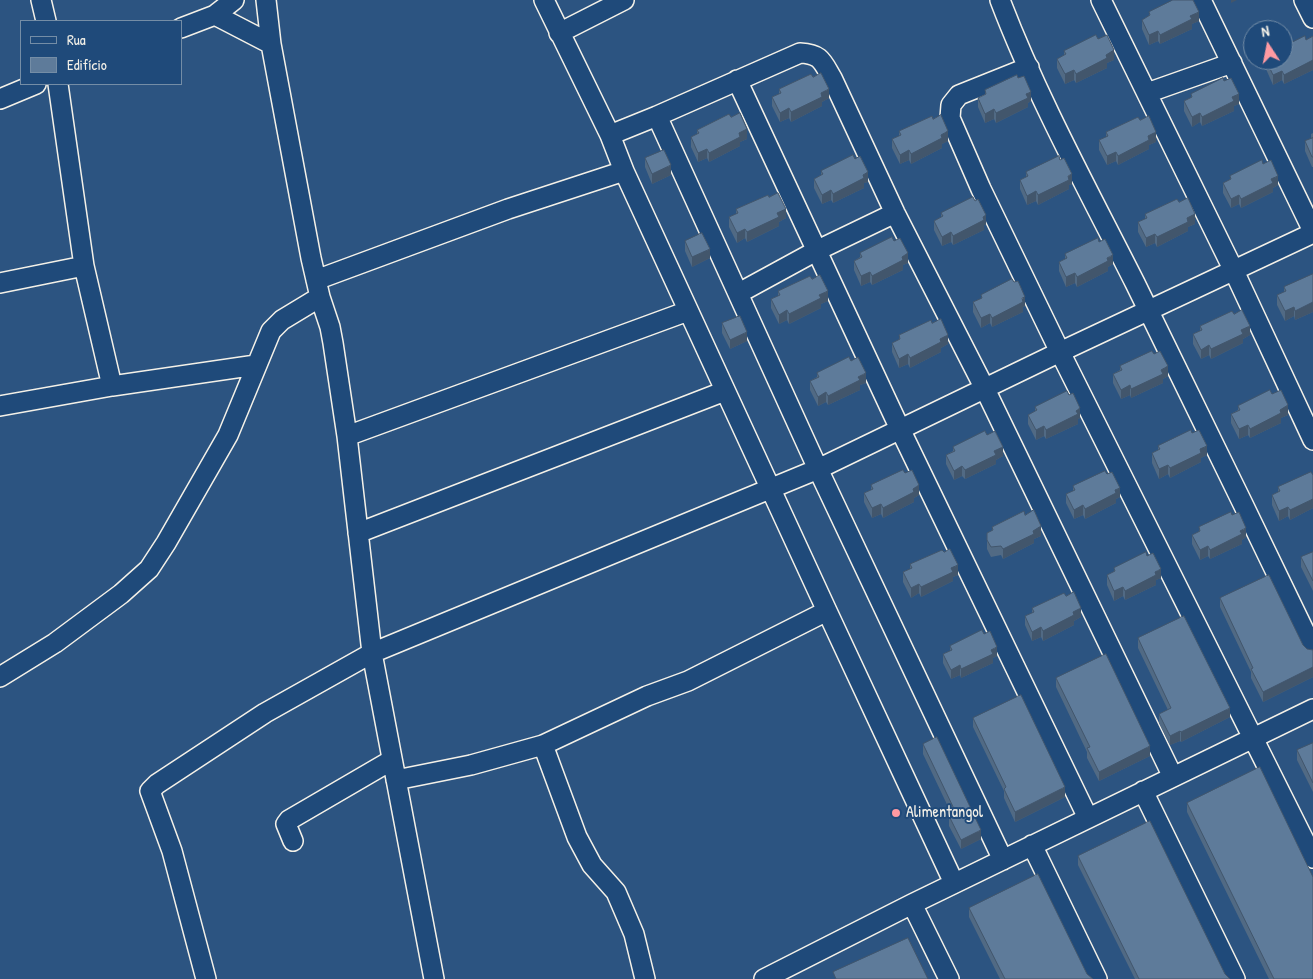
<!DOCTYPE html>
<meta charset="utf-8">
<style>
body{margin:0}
#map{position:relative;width:1313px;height:979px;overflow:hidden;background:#2c5481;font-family:"Patrick Hand",sans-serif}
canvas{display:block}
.legend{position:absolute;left:20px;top:20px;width:162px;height:65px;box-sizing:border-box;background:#1f4a7a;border:1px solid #748da6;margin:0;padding:6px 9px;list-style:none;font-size:15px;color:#f4f1e8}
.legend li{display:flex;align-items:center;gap:10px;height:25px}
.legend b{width:25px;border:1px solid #748da6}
.north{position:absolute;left:1243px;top:20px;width:50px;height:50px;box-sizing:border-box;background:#1f4a7a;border:1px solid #748da6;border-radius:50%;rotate:349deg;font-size:14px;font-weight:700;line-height:20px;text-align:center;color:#f4f1e8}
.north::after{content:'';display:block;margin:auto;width:18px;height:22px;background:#ff9aa2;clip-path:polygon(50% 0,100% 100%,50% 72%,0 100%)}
</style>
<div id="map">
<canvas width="1313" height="979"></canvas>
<ul class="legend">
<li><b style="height:6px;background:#1f4a7a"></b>Rua</li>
<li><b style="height:14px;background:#5e7b9a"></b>Edifício</li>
</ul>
<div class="north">N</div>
</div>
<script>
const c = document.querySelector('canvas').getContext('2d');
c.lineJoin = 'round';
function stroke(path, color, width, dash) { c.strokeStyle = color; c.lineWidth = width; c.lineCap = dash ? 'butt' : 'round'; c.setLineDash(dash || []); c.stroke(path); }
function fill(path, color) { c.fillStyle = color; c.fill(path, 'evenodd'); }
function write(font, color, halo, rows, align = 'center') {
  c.font = font + ' "Patrick Hand",sans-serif'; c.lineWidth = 4; c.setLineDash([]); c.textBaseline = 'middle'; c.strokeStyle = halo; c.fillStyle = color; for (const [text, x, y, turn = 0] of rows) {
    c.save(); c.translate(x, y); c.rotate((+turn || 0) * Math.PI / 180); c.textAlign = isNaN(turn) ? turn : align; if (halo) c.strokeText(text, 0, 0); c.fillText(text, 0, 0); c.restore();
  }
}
const street = new Path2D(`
 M41 0 46 21
 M266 0 271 44 311 258 320 297 330 327 333 343 347 436 372 653 434 979
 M544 0 610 135 624 171
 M1000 0C1037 97 1088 190 1135 283 1195 404 1254 527 1313 649
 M1101 0 1234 271 1313 440
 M1201 0 1313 231
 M1304 0 1313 18
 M215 15 271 44
 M181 28 215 15 234 0
 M559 33 624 0
 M1029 67 959 95 951 105 950 118 981 189 1060 352 1313 858
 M737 80 900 429 1088 818
 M58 84 84 266 112 386
 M1147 93 1232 63
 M0 99 36 84
 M657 116 818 469 1003 860
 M610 135 657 116 800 53C821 54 822 61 832 78L895 213 985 389 1173 777
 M316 280 508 209 624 171 827 611 954 883
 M0 283 84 266
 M739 293 816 251 895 213
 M0 406 112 386 256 365
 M347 436 688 311
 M358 533 725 391
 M0 677 55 643 121 594 149 569 166 543 228 435 271 331 282 320 320 297
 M543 745 577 837 592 865 616 892 634 934 645 979
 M396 780 471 765 543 745 647 696 688 681 827 611
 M1143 791 1235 979
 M293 841 286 824 289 820 392 760
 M1032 845 1097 979
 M912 904 949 979
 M206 979 172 851 150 791 157 784 265 713 372 653 818 469 1060 352 1313 233
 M764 979 912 904 1313 709`);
const wall = new Path2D(`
 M1149 12 1199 21 1192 24V29L1160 44 1158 41 1149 45 1142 29V20L1149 16Z
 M1313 36V70L1284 84 1282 80 1273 85 1266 69V60Z
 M1098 39 1114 60 1107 63V68L1076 83 1074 80 1065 84 1057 68V59L1064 55V51Z
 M813 77 829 98 822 102V106L791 122 789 118 780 122 772 106V97L779 94V89Z
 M985 90 1031 101 1028 103V107L996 123 994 119 985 123 978 107V98L985 95Z
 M1191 94 1239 104 1234 106V111L1202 126 1200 122 1192 127 1184 111V101L1191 98Z
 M731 117 747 139 740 142V146L709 162 707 158 698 162 691 147V137L697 134V130Z
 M1140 120 1156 142 1149 145V149L1118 165 1116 161 1107 165 1099 150V140L1106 137V132Z
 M899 131 948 141 942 144V148L911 164 909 160 900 164 892 148V139L899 136Z
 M1313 133V167H1312L1305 151V141L1311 138V134Z
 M645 158 671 175 652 184 645 167Z
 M1263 164 1278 185 1273 188V192L1241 208 1239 204 1231 208 1223 193V183L1230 180V176Z
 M821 171 868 182 864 183V188L833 203 831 200 822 204 814 188V179L821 175Z
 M1026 172 1072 184 1069 185V189L1038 205 1036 201 1027 205 1020 189V180L1026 177Z
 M769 197 786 218 779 222V226L747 242 745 238 737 243 729 227V217L736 214V209Z
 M1179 202 1195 224 1188 227V231L1157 247 1155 243 1146 247 1138 232V222L1145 219V214Z
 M941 213 986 225H984V230L953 245 951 242 942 246 934 230V221L941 217Z
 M685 241 710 258 692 267 685 251Z
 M1099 242 1113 264 1108 267V271L1077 287 1075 283 1066 287 1059 271V262L1065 259V254Z
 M860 253 908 263 903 265V270L872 285 870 282 861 286 854 270V261L860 257Z
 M1313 274V312L1295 320 1294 316 1285 321 1277 305V295L1284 292V287Z
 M812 279 828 301 821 304V308L789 324 787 320 779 324 771 308V299L778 296V291Z
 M981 295 1025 306 1023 307V312L992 327 990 323 981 328 973 312V302L981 299Z
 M1234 314 1250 335 1243 339V343L1211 359 1209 355 1201 359 1193 344V334L1200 331V326Z
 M722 323 747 341 730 349 722 333Z
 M932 323 948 344 941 348V352L910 368 908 364 899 368 892 352V343L899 340V335Z
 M1154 354 1168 376 1163 379V383L1131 398 1130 395 1121 399 1113 383V374L1120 370V366Z
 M851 361 866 383 860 385V390L828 405 826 402 818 406 810 390V381L817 377V373Z
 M1272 394 1288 415 1281 418V423L1250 438 1248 435 1239 439 1231 423V414L1238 410V406Z
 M1035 407 1080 418 1078 419V424L1046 439 1044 436 1036 440 1028 424V415L1035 411Z
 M1192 433 1207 455 1201 458V462L1170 478 1168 474 1159 479 1152 463V453L1158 450V446Z
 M987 435 1003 456 996 460V464L965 479 962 476 954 480 946 464V455L953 451V447Z
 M1313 475V508L1290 520 1288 516 1279 521 1272 505V495L1278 492V487Z
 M871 485 919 495 914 498V502L883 518 881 514 872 518 864 502V493L871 490Z
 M1073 486 1120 497 1116 499V503L1085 519 1083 515 1074 519 1066 503V494L1073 491Z
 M1025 515 1041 536 1034 539V543L1003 559 1001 555 991 557 987 549V533L992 531V527Z
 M1199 527 1246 537 1242 540V544L1210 559 1208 556 1200 560 1192 544V535L1199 532Z
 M1313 552V591L1301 567V557Z
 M1147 556 1161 578 1156 580V585L1125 600 1123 596 1114 601 1107 585V575L1114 572V568Z
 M910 564 958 575 953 577V581L921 597 919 593 911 598 903 582V572L910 569Z
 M1066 596 1081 617 1074 621V625L1043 641 1041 637 1032 641 1025 625V616L1032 613V608Z
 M1220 598 1303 645 1307 649 1313 650V677L1263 702 1251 678V672L1220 607Z
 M1138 638 1230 717 1181 742 1180 741 1170 745 1159 723V714L1168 710 1138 648Z
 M950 646 997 656 993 658V663L961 678 960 675 951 679 943 663V654L950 651Z
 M1056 678 1150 756 1099 781 1087 758V752L1056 687Z
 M973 718 1065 797 1015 822 1004 798V791L973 727Z
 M1313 743V792L1297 760V750Z
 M923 744 981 839 961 849 949 826V816L952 815 923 754Z
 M1187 803 1313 979H1269L1187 812Z
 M1078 856 1225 974 1230 979H1135L1078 865Z
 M969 908 1087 974 1093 979H1000L969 917Z`);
const shadedWall = new Path2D(`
 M1231 0H1237L1231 3Z
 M1199 12V21L1192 24V29L1160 44V35L1190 16Z
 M1158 31V41L1149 45V35Z
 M1114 50V60L1107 63V68L1076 83V74L1106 55Z
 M1313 60V70L1284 84V75Z
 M1074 70V80L1065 84V74Z
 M1282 71V80L1273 85V75Z
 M829 89V98L822 102V106L791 122V112L821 93Z
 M1031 92V101L1028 103V107L996 123V113L1026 94Z
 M1239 94V104L1234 106V111L1202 126V117L1232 97Z
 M789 108V118L780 122V113Z
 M994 109V119L985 123V114Z
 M1200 113V122L1192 127V117Z
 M747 129V139L740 142V146L709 162V153L739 133Z
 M948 131V141L942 144V148L911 164V154Z
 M1156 132V142L1149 145V149L1118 165V156L1148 136Z
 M707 149V158L698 162V153Z
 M909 150V160L900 164V155Z
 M1116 152V161L1107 165V156Z
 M671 165V175L652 184V174Z
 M868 172V182L864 183V188L833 203V194Z
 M1072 174V184L1069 185V189L1038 205V195Z
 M1278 176V185L1273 188V192L1241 208V199L1271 179Z
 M831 190V200L822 204V195Z
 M1036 191V201L1027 205V196Z
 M1239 195V204L1231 208V199Z
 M786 209V218L779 222V226L747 242V232L777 213Z
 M1195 214V224L1188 227V231L1157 247V237L1187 218Z
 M986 215V225H984V230L953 245V236Z
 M745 229V238L737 243V233Z
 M951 232V242L942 246V237Z
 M1155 234V243L1146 247V238Z
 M710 249V258L692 267V257Z
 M908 253V263L903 265V270L872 285V276Z
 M1113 255V264L1108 267V271L1077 287V277Z
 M870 272V282L861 286V276Z
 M1075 273V283L1066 287V277Z
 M828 291V301L821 304V308L789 324V314L819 295Z
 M1025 297V306L1023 307V312L992 327V318Z
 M1313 302V312L1295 320V311Z
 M1294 307V316L1285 321V311Z
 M787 310V320L779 324V315Z
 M990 314V323L981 328V318Z
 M1250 326V335L1243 339V343L1211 359V349L1241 330Z
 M747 332V341L730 349V340Z
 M948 335V344L941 348V352L910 368V358L940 339Z
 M1209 345V355L1201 359V350Z
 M908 354V364L899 368V359Z
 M1168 366V376L1163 379V383L1131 398V389L1161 370Z
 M866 373V383L860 385V390L828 405V396L858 377Z
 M1130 385V395L1121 399V390Z
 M826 392V402L818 406V397Z
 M1288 405V415L1281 418V423L1250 438V429L1280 410Z
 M1080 408V418L1078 419V424L1046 439V430Z
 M1248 425V435L1239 439V429Z
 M1044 426V436L1036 440V430Z
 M1207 446V455L1201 458V462L1170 478V468L1200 449Z
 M1003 447V456L996 460V464L965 479V470L994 451Z
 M1168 465V474L1159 479V469Z
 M962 466V476L954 480V471Z
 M919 485V495L914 498V502L883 518V508L913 489Z
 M1120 488V497L1116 499V503L1085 519V509L1115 490Z
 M1313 499V508L1290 520V510Z
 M881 504V514L872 518V508Z
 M1083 505V515L1074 519V510Z
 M1288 507V516L1279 521V511Z
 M1041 526V536L1034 539V543L1003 559V549L1033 531Z
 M1246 528V537L1242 540V544L1210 559V550Z
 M1208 546V556L1200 560V550Z
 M958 565V575L953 577V581L921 597V587L951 568Z
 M1161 569V578L1156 580V585L1125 600V591L1155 572Z
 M919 584V593L911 598V588Z
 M1123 587V596L1114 601V591Z
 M1081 608V617L1074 621V625L1043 641V631L1073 612Z
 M1041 627V637L1032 641V632Z
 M997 647V656L993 658V663L961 678V669L991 650Z
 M960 665V675L951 679V670Z
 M1313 667V677L1263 702V692Z
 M1230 708V717L1181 742V732Z
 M1180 731V741L1170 745V736Z
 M1150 746V756L1099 781V772Z
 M1065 787V797L1015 822V812Z
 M981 830V839L961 849V840Z`);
const building = new Path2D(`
 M1173 0H1193L1199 12 1190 16 1192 19 1160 35 1158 31 1149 35 1142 20 1150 15 1149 12Z
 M1096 35 1098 39 1107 35 1114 50 1106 55 1107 58 1076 74 1074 70 1065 74 1057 59 1066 54 1064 51Z
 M1305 36 1306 40 1313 36V60L1284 75 1282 71 1273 75 1266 60H1283V47Z
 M821 73 829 89 821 93 822 97 791 112 789 108 780 113 772 97 781 93 779 89 811 74 813 77Z
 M1017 75 1018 78 1024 76 1031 92 1026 94 1028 98 996 113 994 109 985 114 978 98 986 94 985 90Z
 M1223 78 1224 81 1231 78 1239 94 1232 97 1234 101 1202 117 1200 113 1192 117 1184 101 1192 97 1191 94Z
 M740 113 747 129 739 133 740 137 709 153 707 149 698 153 691 137 699 133 697 130 729 114 731 117Z
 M941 115 948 131 941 135 942 138 911 154 909 150 900 155 892 139 901 135 899 131 932 116 933 119Z
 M1149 116 1156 132 1148 136 1149 140 1118 156 1116 152 1107 156 1099 140 1108 136 1106 132 1138 117 1140 120Z
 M1313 138V157H1312L1305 141Z
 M664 150 671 165 652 174 645 158Z
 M853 155 855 159 860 156 868 172 863 175 864 178 833 194 831 190 822 195 814 179 823 174 821 171Z
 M1059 156 1060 160 1064 158 1072 174 1068 176 1069 180 1038 195 1036 191 1027 196 1020 180 1028 176 1026 172Z
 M1262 160 1263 164 1271 160 1278 176 1271 179 1273 183 1241 199 1239 195 1231 199 1223 183 1231 179 1230 176Z
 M778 193 786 209 777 213 779 217 747 232 745 229 737 233 729 217 738 213 736 209 768 195 769 197Z
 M973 197 975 201 978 199 986 215 983 217 984 220 953 236 951 232 942 237 934 221 943 216 941 213Z
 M1188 198 1195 214 1187 218 1188 222 1157 237 1155 234 1146 238 1138 222 1147 218 1145 214 1177 199 1179 202Z
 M702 233 710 249 692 257 685 241Z
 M892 237 894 241 900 238 908 253 902 257 903 260 872 276 870 272 861 276 854 261 862 257 860 253Z
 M1098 238 1099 242 1105 239 1113 255 1107 258 1108 261 1077 277 1075 273 1066 277 1059 262 1067 258 1065 254Z
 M1313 274V302L1295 311 1294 307 1285 311 1277 295 1286 291 1284 287Z
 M820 275 828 291 819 295 821 298 789 314 787 310 779 315 771 299 780 295 778 291 810 276 812 279Z
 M1012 279 1014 282 1018 281 1025 297 1022 298 1023 302 992 318 990 314 981 318 973 302 982 298 981 295Z
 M1242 310 1250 326 1241 330 1243 334 1211 349 1209 345 1201 350 1193 334 1202 330 1200 326 1232 311 1234 314Z
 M740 316 747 332 730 340 722 323Z
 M941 319 948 335 940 339 941 342 910 358 908 354 899 359 892 343 900 339 899 335 931 320 932 323Z
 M1152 351 1154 354 1160 351 1168 366 1161 370 1163 374 1131 389 1130 385 1121 390 1113 374 1122 370 1120 366Z
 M849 357 851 361 858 357 866 373 858 377 860 380 828 396 826 392 818 397 810 381 819 377 817 373Z
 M1270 390 1272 394 1281 390 1288 405 1280 410 1281 413 1250 429 1248 425 1239 429 1231 414 1240 410 1238 406Z
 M1067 391 1069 395 1073 393 1080 408 1076 411 1078 414 1046 430 1044 426 1036 430 1028 415 1037 410 1035 407Z
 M1191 430 1192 433 1199 430 1207 446 1200 449 1201 453 1170 468 1168 465 1159 469 1152 453 1160 449 1158 446Z
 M985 431 987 435 995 431 1003 447 994 451 996 455 965 470 962 466 954 471 946 455 955 451 953 447Z
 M903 470 905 473 912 470 919 485 913 489 914 492 883 508 881 504 872 508 864 493 873 489 871 485Z
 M1105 471 1107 474 1112 472 1120 488 1115 490 1116 493 1085 509 1083 505 1074 510 1066 494 1075 490 1073 486Z
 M1311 472 1313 475V499L1290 510 1288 507 1279 511 1272 495 1280 491 1278 487Z
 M1034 510 1041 526 1033 531 1034 534 1003 549 1001 546 991 547 987 540V533L993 530 992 527 1024 511 1025 515Z
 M1231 512 1232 515 1239 512 1246 528 1240 531 1242 534 1210 550 1208 546 1200 550 1192 535 1200 531 1199 527Z
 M950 549 958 565 951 568 953 572 921 587 919 584 911 588 903 572 912 568 910 564 942 550 944 552Z
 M1146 552 1147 556 1153 553 1161 569 1155 572 1156 575 1125 591 1123 587 1114 591 1107 575 1115 571 1114 568Z
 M1313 552V581L1301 557Z
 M1269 575 1303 645 1307 649 1313 650V667L1263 692 1251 669 1253 668 1220 598Z
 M1074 592 1081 608 1073 612 1074 615 1043 631 1041 627 1032 632 1025 616 1034 612 1032 608 1064 593 1066 596Z
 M1184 616 1230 708 1181 732 1180 731 1170 736 1159 714 1171 708 1138 638Z
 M982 630 984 634 990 631 997 647 991 650 993 654 961 669 960 665 951 670 943 654 952 650 950 646Z
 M1106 654 1150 746 1099 772 1087 748 1090 747 1056 678Z
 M1021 695 1065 787 1015 812 1004 789 1006 787 973 718Z
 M937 737 981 830 961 840 949 816 956 813 923 744Z
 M1313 743V783L1297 750Z
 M1260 767 1313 877V979H1274L1187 803Z
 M1150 821 1225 974 1230 979H1139L1078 856Z
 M1038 874 1087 974 1093 979H1005L969 908Z
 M908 938 928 979H836L833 972Z`);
const markers = [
 [896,813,5,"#ff9aa2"]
];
const poiNames = [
 ["Alimentangol",906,813]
];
stroke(street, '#f4f1e8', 22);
stroke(street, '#1f4a7a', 19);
fill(wall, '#516a84');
fill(shadedWall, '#42566c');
fill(building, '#5e7b9a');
stroke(building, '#42566c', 1);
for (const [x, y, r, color] of markers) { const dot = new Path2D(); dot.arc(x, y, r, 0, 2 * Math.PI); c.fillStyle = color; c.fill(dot); stroke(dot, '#1f4a7a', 2); }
write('16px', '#f4f1e8', '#1f4a7a', poiNames, 'left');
</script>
